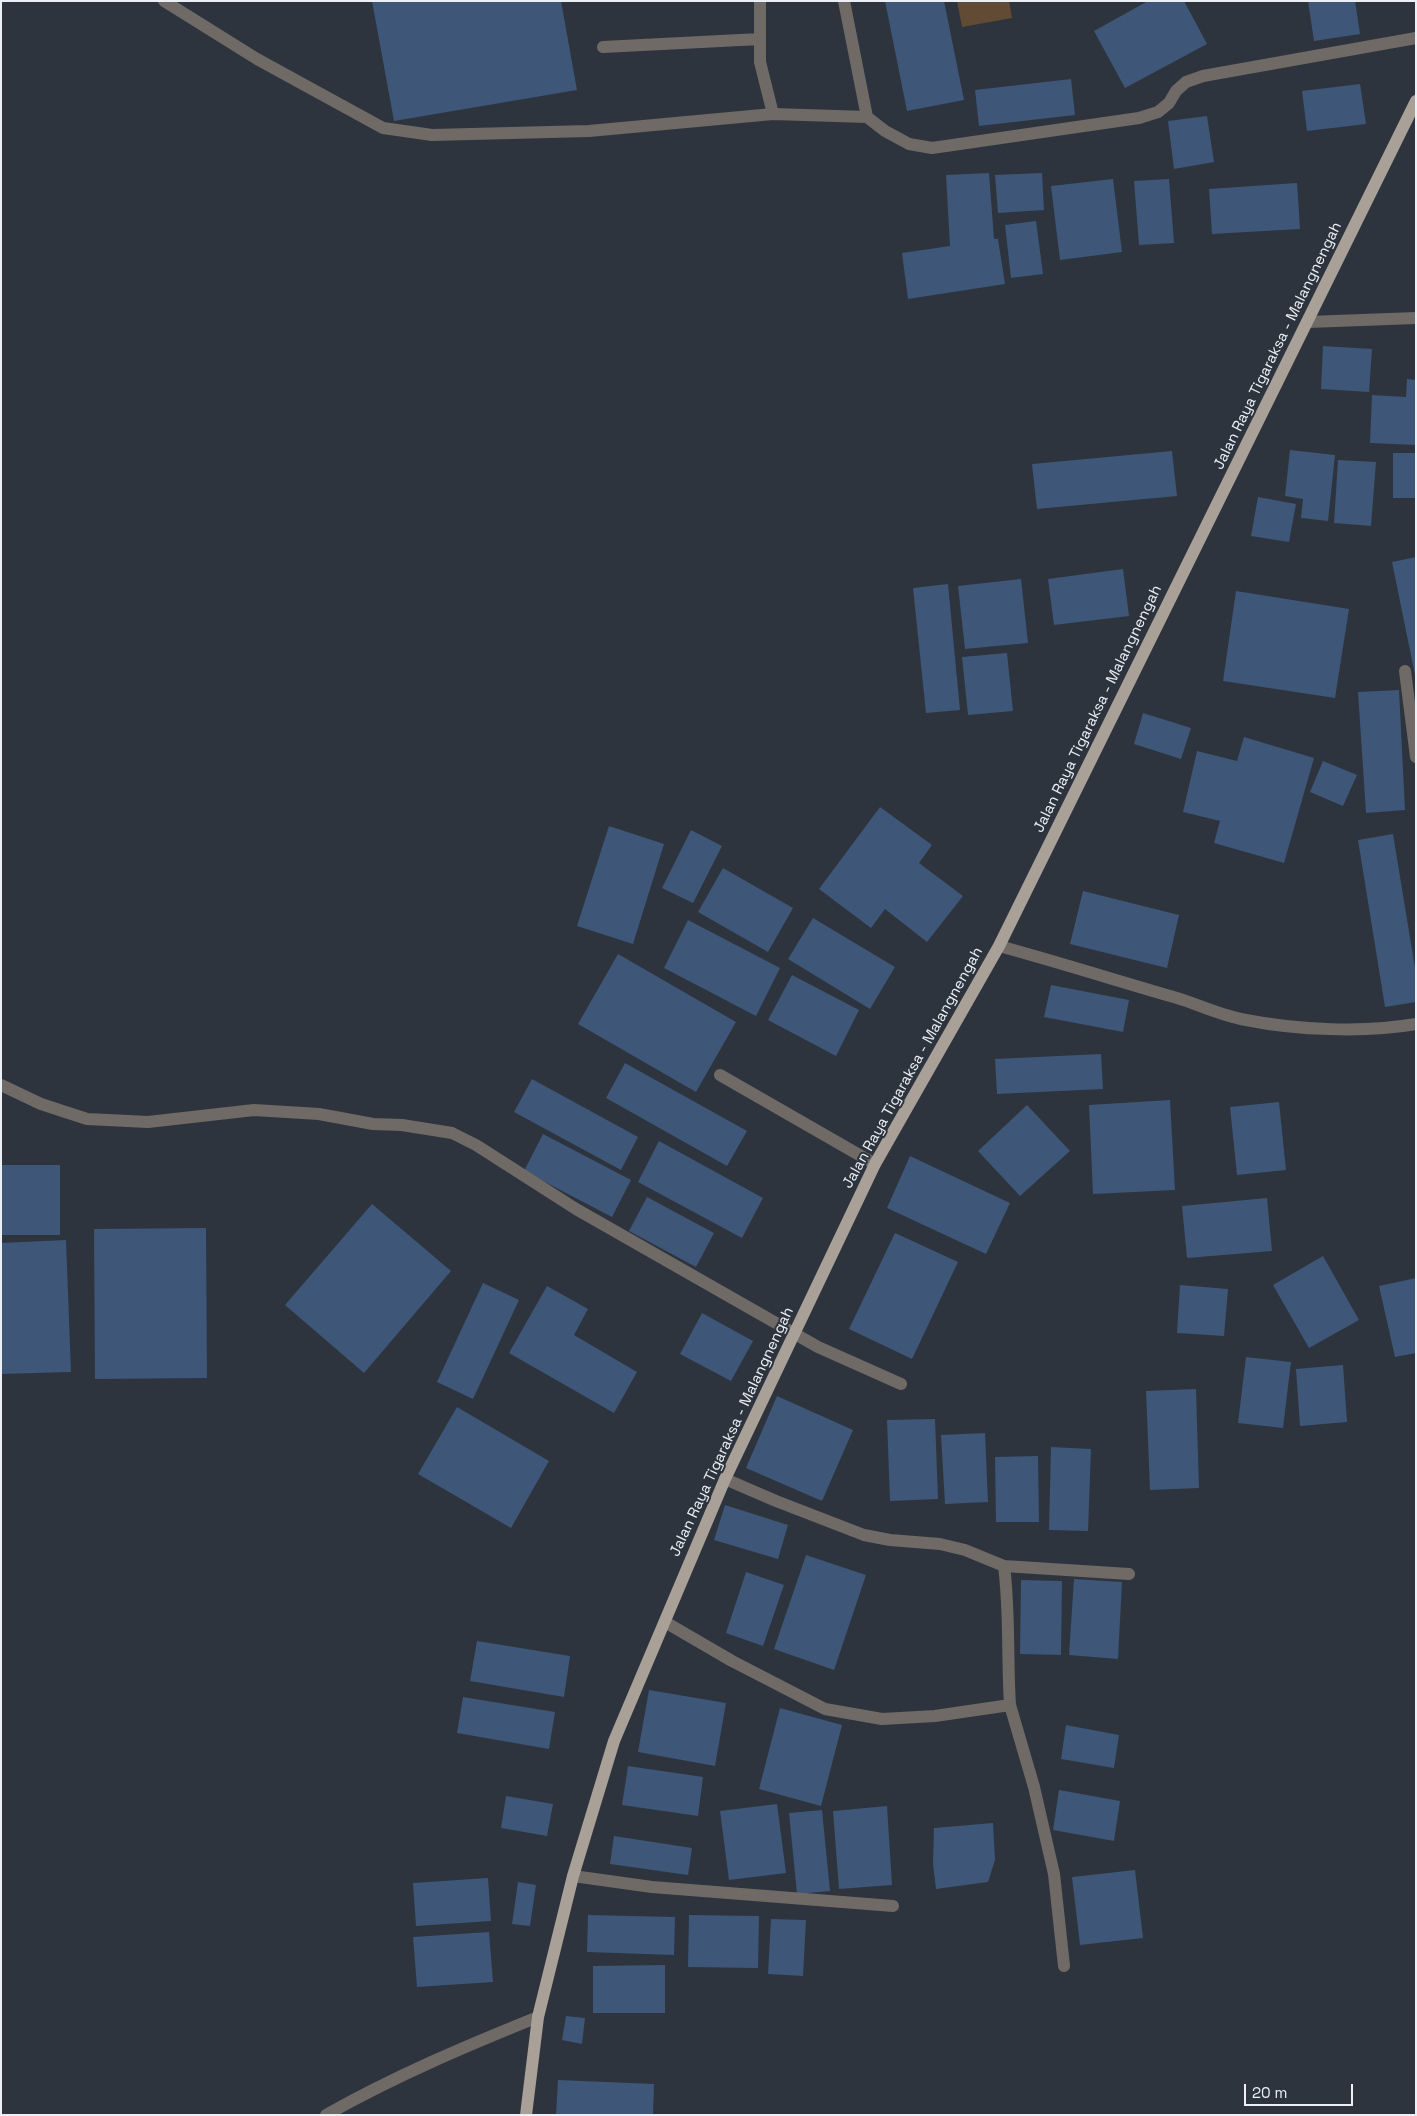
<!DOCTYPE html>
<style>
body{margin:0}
#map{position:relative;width:1417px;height:2116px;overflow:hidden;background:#2d343e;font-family:"Space Grotesk",sans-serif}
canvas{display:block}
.frame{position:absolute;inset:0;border:2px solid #ebf0f6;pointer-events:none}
.scale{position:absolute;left:1244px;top:2084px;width:109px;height:22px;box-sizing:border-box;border:2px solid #ebf0f6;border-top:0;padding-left:6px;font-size:15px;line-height:18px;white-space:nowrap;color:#ebf0f6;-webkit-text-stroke:4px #2d343e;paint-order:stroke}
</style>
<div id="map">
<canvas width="1417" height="2116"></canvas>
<div class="frame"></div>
<div class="scale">20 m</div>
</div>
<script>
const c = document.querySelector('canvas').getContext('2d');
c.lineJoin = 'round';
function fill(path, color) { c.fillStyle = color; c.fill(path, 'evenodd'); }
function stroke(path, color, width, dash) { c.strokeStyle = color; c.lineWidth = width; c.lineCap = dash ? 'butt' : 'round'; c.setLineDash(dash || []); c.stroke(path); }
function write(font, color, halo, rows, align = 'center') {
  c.font = font + ' "Space Grotesk",sans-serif'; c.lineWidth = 4; c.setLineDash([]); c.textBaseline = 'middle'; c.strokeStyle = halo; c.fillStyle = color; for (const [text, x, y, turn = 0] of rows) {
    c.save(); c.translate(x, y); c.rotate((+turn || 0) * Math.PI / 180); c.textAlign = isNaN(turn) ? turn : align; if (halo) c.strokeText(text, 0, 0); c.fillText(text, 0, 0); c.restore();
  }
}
const green = new Path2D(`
 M957 1H1009L1012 18 962 27Z`);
const building = new Path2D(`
 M372 1H561L577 90 394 121Z
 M885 1H944L964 100 907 111Z
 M1148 1H1184L1207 44 1125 88 1094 31Z
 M1308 1H1355L1360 34 1314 41Z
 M1071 79 1075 115 979 126 975 90Z
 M1360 84 1366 124 1307 131 1302 91Z
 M1207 116 1214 162 1174 169 1168 121Z
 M989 173 994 239H998L1005 284 908 299 902 253 950 246 946 175Z
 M1042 173 1044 210 998 213 995 175Z
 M1113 179 1122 252 1060 260 1051 186Z
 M1169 179 1174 243 1139 245 1134 181Z
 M1297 183 1300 229 1212 234 1209 189Z
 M1036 221 1043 274 1011 278 1005 225Z
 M1323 346 1372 349 1369 392 1321 389Z
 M1407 379 1416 380V445L1370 443 1372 395 1406 397Z
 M1290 450 1335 455 1328 521 1301 518 1303 499 1285 496Z
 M1172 451 1177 496 1037 509 1032 464Z
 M1393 453H1416V498H1393Z
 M1338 460 1376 462 1371 526 1334 523Z
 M1258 497 1296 504 1289 542 1251 536Z
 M1416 557V675H1415L1392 562Z
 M1123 569 1129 616 1054 625 1048 579Z
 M1021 579 1028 643 965 649 958 586Z
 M948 584 960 710 926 713 913 588Z
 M1236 591 1349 609 1335 698 1223 681Z
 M1007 653 1013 711 968 715 962 657Z
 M1399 690 1405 810 1366 813 1358 692Z
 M1143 713 1191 728 1181 759 1134 744Z
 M1244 737 1314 758 1284 863 1214 843 1220 821 1183 812 1197 751 1237 761Z
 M1323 761 1357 775 1343 806 1310 792Z
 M880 807 932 845 919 863 963 896 927 942 885 909 871 928 819 889Z
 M609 826 664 844 633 944 577 926Z
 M691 830 722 846 693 903 662 888Z
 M1393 834 1416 974V1002L1385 1007 1358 840Z
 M723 868 793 908 768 952 698 912Z
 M1083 891 1179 915 1167 968 1070 944Z
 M813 918 895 967 870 1009 788 959Z
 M688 920 780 968 756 1016 664 968Z
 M618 954 736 1022 696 1092 578 1024Z
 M792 975 859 1010 836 1056 768 1020Z
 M1051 985 1129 1000 1123 1032 1044 1017Z
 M1101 1054 1103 1089 997 1094 995 1059Z
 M625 1063 747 1131 727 1166 606 1098Z
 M532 1079 638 1137 621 1170 514 1112Z
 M1170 1100 1175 1190 1093 1194 1089 1105Z
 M1279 1102 1286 1170 1237 1175 1230 1107Z
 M1027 1105 1070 1151 1020 1196 978 1151Z
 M543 1134 631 1180 612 1217 524 1171Z
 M659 1141 763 1198 742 1238 638 1182Z
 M910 1156 1010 1203 986 1254 887 1208Z
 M1 1165H60V1235H1Z
 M647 1197 714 1233 696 1267 629 1231Z
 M1267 1198 1272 1251 1187 1258 1182 1206Z
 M372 1204 451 1271 364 1373 285 1305Z
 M206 1228 207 1378 95 1379 94 1229Z
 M895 1233 958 1262 912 1359 849 1329Z
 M66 1240 71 1372 1 1374V1243Z
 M1323 1256 1359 1320 1309 1348 1273 1285Z
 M1416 1278V1353L1395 1357 1379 1286Z
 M483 1283 519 1300 473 1399 437 1382Z
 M1180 1285 1228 1289 1224 1336 1177 1333Z
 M547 1286 588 1309 574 1335 637 1372 614 1413 509 1353Z
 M702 1313 753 1341 731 1381 680 1354Z
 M1246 1357 1291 1362 1283 1428 1238 1423Z
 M1343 1365 1347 1422 1300 1426 1296 1369Z
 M1196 1389 1199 1488 1150 1490 1146 1391Z
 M777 1396 853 1430 822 1501 746 1468Z
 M457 1407 549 1461 511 1528 418 1474Z
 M935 1419 938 1499 890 1501 887 1420Z
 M985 1433 988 1502 945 1504 941 1435Z
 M1051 1447 1091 1449 1088 1531 1049 1530Z
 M1038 1456 1039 1522H996L995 1457Z
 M725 1505 788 1525 778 1559 714 1540Z
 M806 1555 866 1575 834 1670 774 1649Z
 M746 1572 784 1585 763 1646 726 1633Z
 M1074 1579 1122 1582 1118 1659 1069 1655Z
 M1021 1580 1062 1581 1061 1655 1020 1654Z
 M477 1641 570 1656 564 1697 470 1681Z
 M649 1690 726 1703 715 1766 638 1752Z
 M463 1697 555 1712 549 1749 457 1733Z
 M780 1708 842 1725 821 1806 759 1789Z
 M1066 1725 1119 1735 1114 1768 1061 1759Z
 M628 1766 703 1777 698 1816 622 1805Z
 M1059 1790 1120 1801 1114 1841 1053 1830Z
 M506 1796 553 1804 547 1836 501 1828Z
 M777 1804 786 1873 729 1880 720 1811Z
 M887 1806 892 1885 839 1889 833 1811Z
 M822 1810 830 1891 797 1894 789 1813Z
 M993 1823 995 1860 988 1882 936 1889 933 1864 934 1828Z
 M614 1836 692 1848 688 1875 610 1864Z
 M1135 1870 1143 1938 1080 1945 1072 1877Z
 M488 1878 491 1921 416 1926 413 1883Z
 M518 1882 536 1885 530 1926 512 1924Z
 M588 1915 675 1917 674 1955 587 1952Z
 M689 1915 759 1916 758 1968 688 1967Z
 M771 1919 806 1920 803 1976 768 1974Z
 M489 1932 493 1982 417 1987 413 1937Z
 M665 1965V2013H593V1966Z
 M566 2016 585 2018 582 2044 562 2040Z
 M558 2080 654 2084 653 2115H556Z`);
const lane = new Path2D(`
 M760 1V62L773 114
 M603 47 760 39`);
const street = new Path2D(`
 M164 1 257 59 383 128 432 135 589 131 773 114 867 117 885 131 909 144 932 148 1139 118 1158 112 1169 103 1176 91 1186 82 1203 76 1416 38
 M844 1 867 117
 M1308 322 1416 318
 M1405 671 1416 757
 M999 946C1058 962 1118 981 1177 998 1200 1005 1222 1016 1246 1020 1296 1030 1365 1033 1416 1024
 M720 1075 875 1164
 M1 1085 41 1104 87 1119 148 1122 254 1110 319 1114 373 1124 402 1125 452 1133 476 1145 576 1209 818 1347 901 1384
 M725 1479 776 1501 864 1535 890 1540 940 1544 965 1550 1004 1566 1129 1574
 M1004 1566C1010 1612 1007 1659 1010 1705
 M665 1622 732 1661 825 1709 882 1719 935 1716 1010 1705 1034 1787 1054 1874 1064 1966
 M573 1876 652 1887 893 1906
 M326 2115C395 2076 466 2046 538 2017`);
const primary = new Path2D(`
 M526 2115 538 2017 573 1876 614 1741 725 1479 875 1164 999 946 1416 101`);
const streetNames = [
 ["Jalan Raya Tigaraksa - Malangnengah",1278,346,-64],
 ["Jalan Raya Tigaraksa - Malangnengah",1098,709,-64],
 ["Jalan Raya Tigaraksa - Malangnengah",913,1068,-61],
 ["Jalan Raya Tigaraksa - Malangnengah",732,1432,-65]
];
fill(green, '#614b34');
fill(building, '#3e5677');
stroke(lane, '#6f6a66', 12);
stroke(street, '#6f6a66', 12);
stroke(primary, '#a9a097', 12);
write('15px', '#ebf0f6', '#2d343e', streetNames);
</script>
